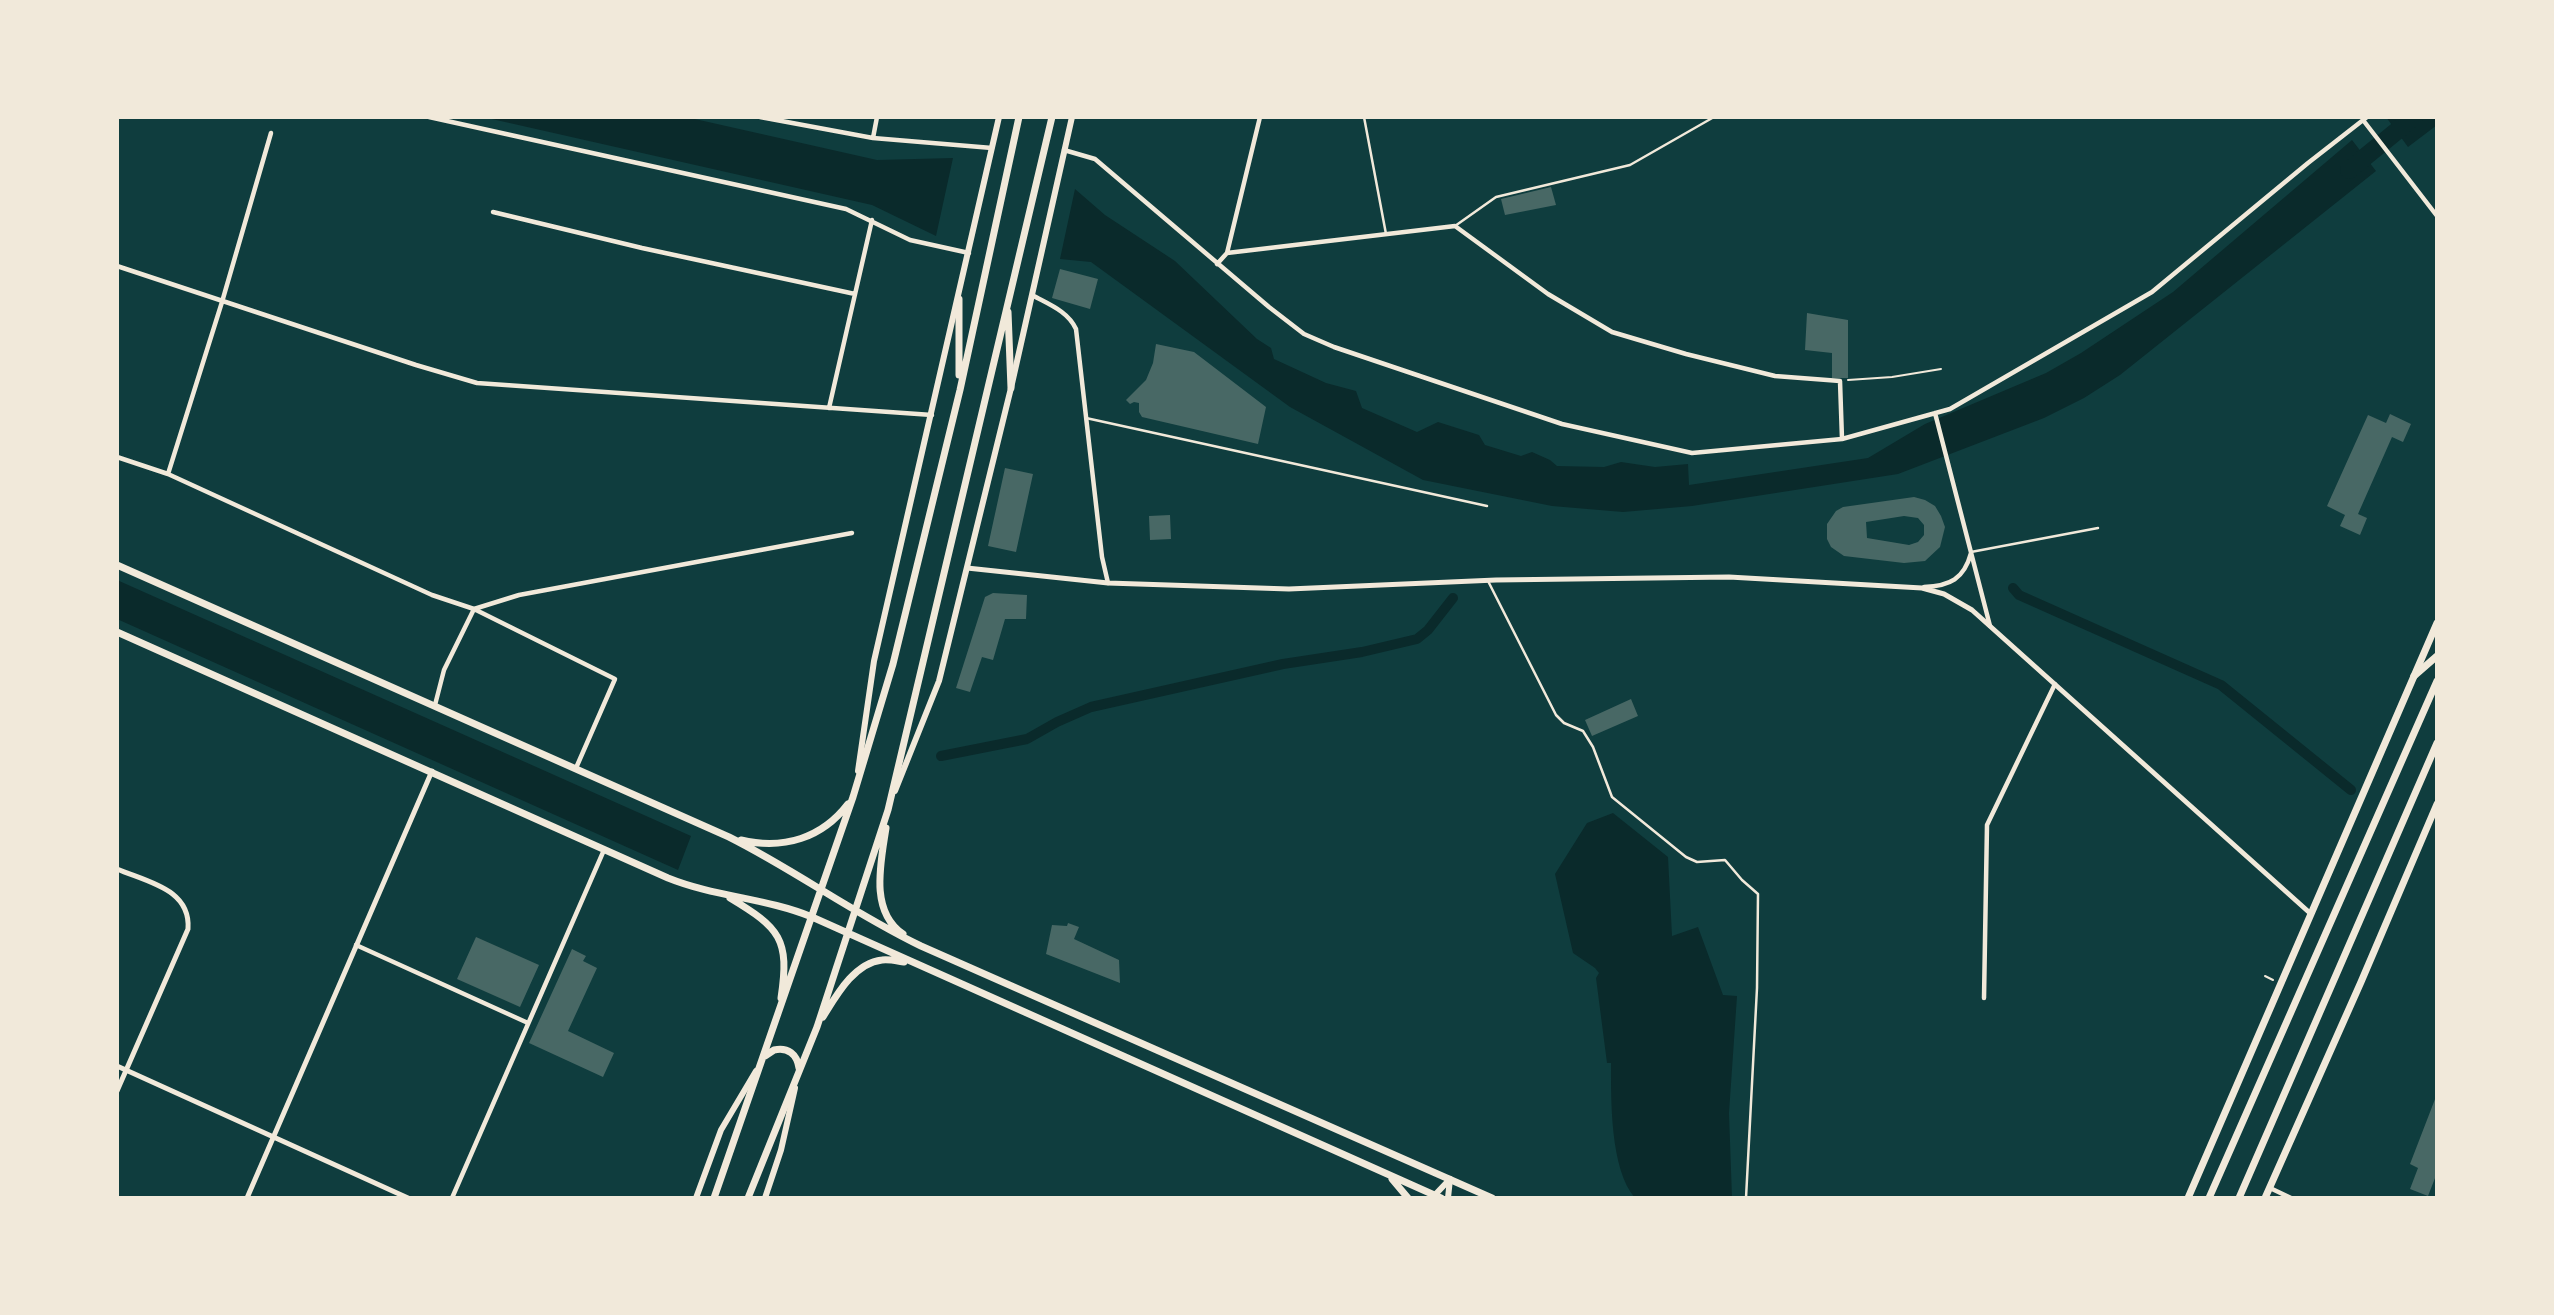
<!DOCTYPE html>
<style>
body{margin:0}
#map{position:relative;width:2554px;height:1315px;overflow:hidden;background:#0f3d3e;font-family:Figtree,sans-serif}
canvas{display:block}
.frame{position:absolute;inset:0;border:119px solid #f1e9da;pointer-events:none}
</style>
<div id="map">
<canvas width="2554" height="1315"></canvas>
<div class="frame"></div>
</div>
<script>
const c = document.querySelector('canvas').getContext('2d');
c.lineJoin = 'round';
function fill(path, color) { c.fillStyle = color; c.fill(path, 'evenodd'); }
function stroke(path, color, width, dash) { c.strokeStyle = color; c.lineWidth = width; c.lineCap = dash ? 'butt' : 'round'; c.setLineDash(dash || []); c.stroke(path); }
const water = new Path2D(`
 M483 117H686L877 160 953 158 936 236 872 205Z
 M2386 117H2437V125L2408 147Z
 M2352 140 2376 171 2120 375 2084 398 2044 418 1898 474 1692 506 1623 512 1552 506 1423 480 1290 407 1091 262 1060 259 1075 189 1105 215 1175 261 1257 339 1271 348 1274 359 1326 383 1356 391 1362 408 1417 432 1438 422 1479 435 1485 445 1521 456 1532 452 1550 460 1557 466 1604 467 1621 462 1655 467 1688 464 1689 485 1868 458 1925 424 2046 373 2081 353 2173 292Z
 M117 580 691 836 678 870 117 619Z
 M1613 813 1668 857 1672 936 1698 927 1723 995 1737 996 1729 1113 1732 1198H1635C1610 1169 1611 1100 1611 1063H1607L1596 978 1599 973 1595 968 1573 953 1555 874 1587 823Z`);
const canal = new Path2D(`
 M2013 588 2019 595 2221 685 2351 790
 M941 756 1027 739 1057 722 1091 707 1283 664 1362 652 1417 639 1428 630 1453 598`);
const river = new Path2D(`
 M2349 170 2414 117`);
const building = new Path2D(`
 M1551 187 1556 205 1505 215 1501 199Z
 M1060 269 1098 279 1090 309 1052 298Z
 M1807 313 1848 320V378H1832V353L1805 350Z
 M1156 344 1194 352 1266 407 1258 444 1142 417 1139 412V403L1134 402 1130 404 1126 400 1146 380 1153 363Z
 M2390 414 2411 424 2403 442 2392 437 2358 514 2367 518 2360 535 2340 526 2345 515 2327 506 2368 415 2386 423Z
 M1005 468 1033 474 1016 552 988 546Z
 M1914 497 1925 500 1935 506 1941 516 1945 527 1940 547 1925 561 1904 563 1844 556 1831 547 1827 539V524L1836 511 1843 507ZM1904 516 1918 518 1924 525V535L1918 542 1909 545 1867 538 1866 522Z
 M1170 515 1171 539 1150 540 1149 516Z
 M993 593 1027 595 1026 619H1005L993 660 982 657 970 692 956 688 985 597Z
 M1631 699 1638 716 1592 736 1585 720Z
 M1068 923 1079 927 1074 939 1119 960 1120 983 1046 954 1052 925 1067 926Z
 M476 937 539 965 520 1007 457 979Z
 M572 949 586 956 583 961 597 968 568 1031 614 1053 603 1077 529 1043Z
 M2437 1094 2435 1168 2437 1173 2428 1196 2410 1189 2418 1168 2410 1164Z`);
const path = new Path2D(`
 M1848 380 1892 377 1941 369
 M2265 976 2273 980`);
const service = new Path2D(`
 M1364 117 1386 234
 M1455 226 1496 197 1630 165 1714 117
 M1086 418 1487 506
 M1971 552 2098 528
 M1488 581 1556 715 1564 723 1583 731 1593 747 1612 797 1686 857 1697 862 1725 860 1742 880 1758 894 1757 988 1746 1198`);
const minor = new Path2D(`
 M429 117 846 209 910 240 969 253
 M760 117 873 138 992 148
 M2363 120 2437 216
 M873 138 877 117
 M1064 150 1095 159 1269 307 1304 334 1334 347 1562 424 1692 453 1842 439 1950 409 2152 292 2308 163 2367 117
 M493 212 642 248 855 294
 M1227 253 1455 226 1548 294 1612 332 1686 354 1775 376 1840 381 1842 439
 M1217 264 1227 253 1260 117
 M117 266 416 365 477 383 932 415
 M1032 295C1048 304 1068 311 1076 329L1102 557 1108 583
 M829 408 872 220
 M1935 413 1990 626
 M117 457 168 474 432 595 474 609 615 679 576 768
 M168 474 222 302 271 133
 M1924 587C1950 586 1964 579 1971 553
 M435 705 444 670 474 609 519 595 852 533
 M356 945 528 1023
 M1984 998 1987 825 2055 684
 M2270 1188 2291 1198
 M452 1198 604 850`);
const tertiary = new Path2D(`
 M967 568 1108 583 1289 589 1496 580 1729 577 1922 588 1944 594 1972 610 2311 914
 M117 869C147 882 191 889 188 929L117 1091
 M117 1066 408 1198
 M247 1198 432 771`);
const secondary = new Path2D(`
 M858 771 874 661 999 117
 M895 791 939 681 1011 388 1072 117
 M696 1198 721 1130 756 1071
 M765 1198 781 1150 795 1088
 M1432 1198 1450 1179
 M1448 1198 1450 1179`);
const primary = new Path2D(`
 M959 299V375
 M1008 312 1011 388
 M117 565 729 837C795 870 854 914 921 946L1492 1198
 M117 632 668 878C715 897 766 898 812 917L1441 1198
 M886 828C881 862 869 911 903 934
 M741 840C784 850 822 838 848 804
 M730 898C780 928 790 939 781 998
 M823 1017C836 996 854 963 882 960 889 959 897 961 904 962
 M765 1056 774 1050C788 1047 797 1054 799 1068
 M1392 1179 1408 1198
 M714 1198 853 797 893 664 960 390 1019 117
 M748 1198 817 1027 888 810 1052 117
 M2188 1198 2437 623
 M2265 1198 2361 982 2437 804`);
const trunk = new Path2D(`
 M2414 676 2437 656
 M2209 1198 2437 681
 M2239 1198 2437 743`);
fill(water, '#0a2a2b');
stroke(canal, '#0a2a2b', 10);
stroke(river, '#0a2a2b', 18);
fill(building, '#486865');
stroke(path, '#f1e9da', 2);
stroke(service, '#f1e9da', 2.5);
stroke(minor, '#f1e9da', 4.5);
stroke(tertiary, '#f1e9da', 5);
stroke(secondary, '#f1e9da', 6);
stroke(primary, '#f1e9da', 7);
stroke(trunk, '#f1e9da', 7);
</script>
